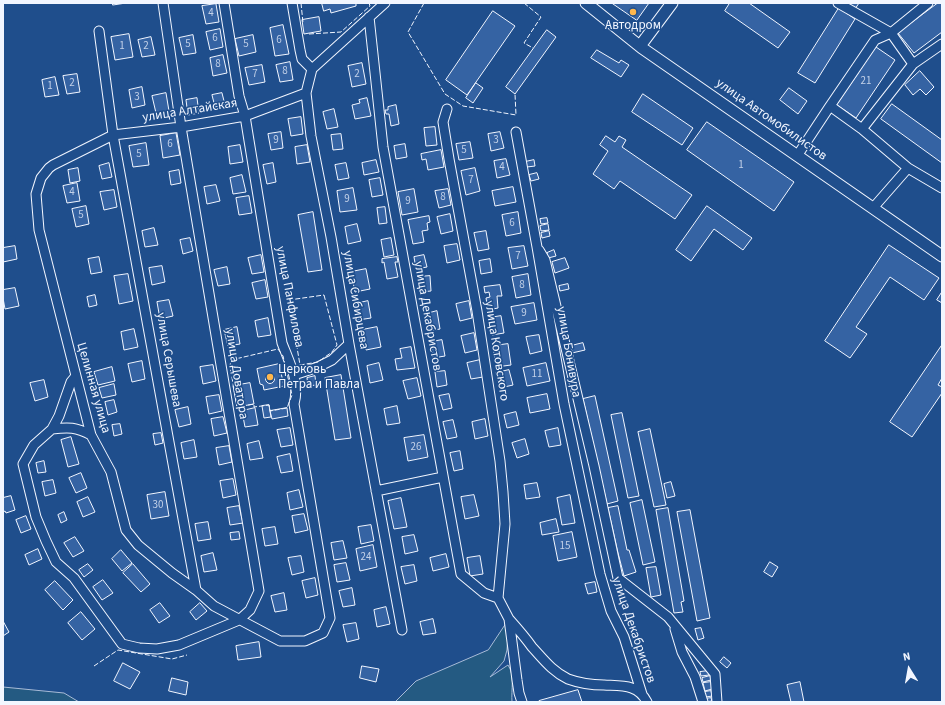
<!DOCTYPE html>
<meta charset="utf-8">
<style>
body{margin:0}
#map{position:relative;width:945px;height:705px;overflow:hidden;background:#1f4e8c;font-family:"Source Sans 3",sans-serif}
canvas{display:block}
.frame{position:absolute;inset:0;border:4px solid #f2f6ff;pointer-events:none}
.north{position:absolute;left:889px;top:649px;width:40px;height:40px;-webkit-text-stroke:3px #1f4e8c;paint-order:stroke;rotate:349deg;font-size:11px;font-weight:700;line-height:16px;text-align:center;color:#f2f6ff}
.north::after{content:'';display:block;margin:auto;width:14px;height:18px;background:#f2f6ff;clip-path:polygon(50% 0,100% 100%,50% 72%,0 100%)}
</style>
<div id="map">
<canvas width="945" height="705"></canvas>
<div class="frame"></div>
<div class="north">N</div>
</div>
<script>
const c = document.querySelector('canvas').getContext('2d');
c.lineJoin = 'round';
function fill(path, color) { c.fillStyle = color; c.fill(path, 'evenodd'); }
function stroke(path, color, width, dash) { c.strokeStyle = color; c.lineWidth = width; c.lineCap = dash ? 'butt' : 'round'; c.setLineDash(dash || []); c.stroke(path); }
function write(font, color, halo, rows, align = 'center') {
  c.font = font + ' "Source Sans 3",sans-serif'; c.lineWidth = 3; c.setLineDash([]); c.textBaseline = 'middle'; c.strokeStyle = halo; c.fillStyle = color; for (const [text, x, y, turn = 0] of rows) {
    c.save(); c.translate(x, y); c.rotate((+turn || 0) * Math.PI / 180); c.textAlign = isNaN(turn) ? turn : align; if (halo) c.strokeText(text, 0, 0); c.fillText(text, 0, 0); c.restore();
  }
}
const green = new Path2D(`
 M509 619 507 650 504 661 490 677 508 665C515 675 511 690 512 702H395L416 681 488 650Z
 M3 687 64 693 79 702H3Z`);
const building = new Path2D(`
 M113 3H126L113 5Z
 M322 3H356V6L331 13 330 9 324 11Z
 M612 3H649L637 20Z
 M730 3H749L790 32 778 48 725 11Z
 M845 3H859L855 9Z
 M938 3H942V32L914 53 898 33Z
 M216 4 219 22 206 24 202 6Z
 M839 8 855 19 815 83 798 73Z
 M493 11 515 26 467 95 446 80Z
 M319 17 321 31 304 34 302 20Z
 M283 25 289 54 275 56 270 28Z
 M220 29 223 47 210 50 206 32Z
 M547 30 556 37 515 94 506 87Z
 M129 34 133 57 115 60 111 37Z
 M193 35 196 53 183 55 179 38Z
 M253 35 256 52 239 56 235 39Z
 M151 37 155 55 142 57 138 40Z
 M876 47 895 60 856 118 837 105Z
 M597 50 619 63 621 60 629 65 621 77 591 58Z
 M223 55 227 73 213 76 210 58Z
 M290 62 293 80 280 82 276 65Z
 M362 63 366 84 352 87 348 66Z
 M262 65 265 82 249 85 245 68Z
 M920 71 934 87 926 95 920 89 913 95 905 85Z
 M77 74 80 92 67 94 63 76Z
 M55 77 59 95 45 97 42 80Z
 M476 83 483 88 473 103 466 98Z
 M142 87 145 105 132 108 129 90Z
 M789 88 807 101 798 114 780 100Z
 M166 93 169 111 156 113 152 96Z
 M222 93 225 105 215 107 212 95Z
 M643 94 693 128 682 145 632 112Z
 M197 98 199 113 188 115 186 100Z
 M367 98 371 116 355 119 352 105 360 103 359 100Z
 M892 104 942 140V163L881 119Z
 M396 105 399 124 391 126 389 114H386L385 110H388V107Z
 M334 109 338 127 327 129 323 112Z
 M301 117 303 134 291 136 288 119Z
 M707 122 794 182 774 211 687 150Z
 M435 127 437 145 426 146 424 128Z
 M281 132 283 148 271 150 268 134Z
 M500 132 504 148 491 151 488 134Z
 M176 133 180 155 163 158 160 136Z
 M341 134 343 149 333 150 331 135Z
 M606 136 615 142 619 136 626 140 622 147 692 195 675 219 620 181 614 189 593 174 608 151 600 145Z
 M470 142 473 158 459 160 456 144Z
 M146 143 149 165 133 167 129 146Z
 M405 144 407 157 396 159 394 146Z
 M240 145 243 162 230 164 228 147Z
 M307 145 310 162 297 164 295 147Z
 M441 150 444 167 428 170 426 159 422 160 421 154Z
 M506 159 510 175 497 178 494 161Z
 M376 160 379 172 364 175 362 163Z
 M534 160 535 166 527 167 525 162Z
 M109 163 112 177 102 179 99 166Z
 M273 163 276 182 267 184 263 165Z
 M346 163 349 178 338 180 335 165Z
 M78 168 80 181 70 183 68 170Z
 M475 168 480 191 466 195 461 171Z
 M179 170 181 183 171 185 169 172Z
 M537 173 539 179 531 181 529 175Z
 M242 175 246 192 233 194 230 178Z
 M380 178 383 195 372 197 369 180Z
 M77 183 80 201 67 203 63 186Z
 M216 185 220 201 207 204 204 187Z
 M513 187 516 202 495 206 492 191Z
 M353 188 357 210 340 212 337 191Z
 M414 189 418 212 402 215 398 192Z
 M448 189 451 205 439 208 435 191Z
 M114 190 117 207 104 210 100 192Z
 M249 196 252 213 239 215 236 198Z
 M86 206 89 224 76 227 72 209Z
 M707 206 752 238 743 250 714 229 691 261 676 250Z
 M385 207 387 223 379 224 377 208Z
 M313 212 322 270 308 272 298 215Z
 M518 212 521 233 506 236 502 215Z
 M450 214 453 231 441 234 437 217Z
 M429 216 430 222 427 223 428 230 422 231 424 242 413 244 408 220Z
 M547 218 548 223 541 224 540 219Z
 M357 224 361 241 348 244 345 227Z
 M548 224 549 230 541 231 540 226Z
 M154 228 158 245 145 247 142 231Z
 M486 231 489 249 478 251 474 233Z
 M549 231 550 236 542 238 541 233Z
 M190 238 193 251 183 254 180 240Z
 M391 238 394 255 384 257 381 240Z
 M457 244 460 260 447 263 444 246Z
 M889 245 939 278 924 300 890 277 856 327 867 334 850 358 825 341Z
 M15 246 17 259 3 262V248Z
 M524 246 528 266 512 269 508 248Z
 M554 250 556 256 548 258 547 253Z
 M261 255 264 272 252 274 248 258Z
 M424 255 427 267 416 269 414 257Z
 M99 257 102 272 91 274 88 259Z
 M397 257 398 262H395L398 277 387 279 384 262 382 263V259Z
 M565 258 569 268 555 273 552 262Z
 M490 259 492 272 481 274 479 261Z
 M162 266 165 282 152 285 149 268Z
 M227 267 230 284 218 286 214 270Z
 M366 269 370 289 355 292 351 272Z
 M128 274 133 301 119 304 114 276Z
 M528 274 531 295 516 298 512 277Z
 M430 276 431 291 420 292 418 277Z
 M265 280 268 297 256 299 252 283Z
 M568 284 569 289 560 291 559 286Z
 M500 285 502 296H497L498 308 488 310 486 298 490 297 489 292 485 293 484 287Z
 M15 288 19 306 5 309 3 298V290Z
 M942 292V303L937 300Z
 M95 295 97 305 89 307 87 297Z
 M169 300 173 316 160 319 157 302Z
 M368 301 371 318 358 320 355 304Z
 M469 301 472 318 460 321 456 304Z
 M534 303 537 320 515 324 511 307Z
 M437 311 440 329 429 331 426 314Z
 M501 316 504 333 492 335 489 318Z
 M268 318 271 335 258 337 255 321Z
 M237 327 240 344 228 346 224 330Z
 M377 327 381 347 366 350 362 330Z
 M134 329 138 347 124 350 121 332Z
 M474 333 477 350 465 353 461 336Z
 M539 335 542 351 530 354 526 337Z
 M442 340 445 356 433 358 431 342Z
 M583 343 585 350 572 353 571 346Z
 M508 344 511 365 496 367 493 346Z
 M942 345V378L938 385 942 387V393L912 437 890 422Z
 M411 347 415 368 397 370 395 359 402 358 400 349Z
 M480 360 483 377 471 379 467 363Z
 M142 361 145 379 132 382 128 364Z
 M379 363 383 380 370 383 367 366Z
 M546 363 550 381 527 386 523 368Z
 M279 364 284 386 264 390 263 385 260 384 257 369Z
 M213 365 216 381 203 384 200 367Z
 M112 367 115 381 98 385 94 372Z
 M509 370 513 385 500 388 496 373Z
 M445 371 447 385 437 387 435 372Z
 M265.5 379a4.5 4.5 0 1 1 9 0a4.5 4.5 0 1 1-9 0Z
 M341 375 351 438 335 440 325 378Z
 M315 376 316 385 308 386 307 378Z
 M417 378 421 396 408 399 403 381Z
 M44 380 48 397 35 401 30 383Z
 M250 383 254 404 237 407 233 386Z
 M114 384 116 395 102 398 99 388Z
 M449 394 452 408 443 410 439 396Z
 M547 394 550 409 530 413 527 398Z
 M219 395 222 411 209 414 206 397Z
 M595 396 618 501 607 504 583 399Z
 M114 400 117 412 108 415 105 402Z
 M269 405 271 417 264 418 262 406Z
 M397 406 400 423 387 425 384 409Z
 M188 407 191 424 179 427 175 410Z
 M255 408 258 425 245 427 242 411Z
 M287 408 288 416 272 419 270 411Z
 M516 412 519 425 507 428 504 415Z
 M622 413 639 496 628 498 611 415Z
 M223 417 227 433 214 436 211 419Z
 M485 419 488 436 475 439 472 422Z
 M453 420 457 437 447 439 443 422Z
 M120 424 122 434 114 436 112 425Z
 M290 428 293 445 281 447 277 430Z
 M558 428 561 445 549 447 545 431Z
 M650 429 666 505 654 507 638 432Z
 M161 433 163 443 155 445 153 434Z
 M424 435 428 457 408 461 404 438Z
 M71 437 79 464 68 467 61 440Z
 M525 439 529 454 517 458 512 443Z
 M194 440 197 457 184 459 181 443Z
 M259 441 263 458 250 460 247 444Z
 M229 446 232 462 219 465 216 448Z
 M460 451 463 469 454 471 450 453Z
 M290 454 293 471 281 473 277 457Z
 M44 461 46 472 38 473 36 463Z
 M81 473 87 488 76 493 69 478Z
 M233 479 236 495 223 498 220 481Z
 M53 480 56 493 45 496 42 482Z
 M671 482 675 496 667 498 664 484Z
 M537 483 540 497 526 499 524 485Z
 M299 490 303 507 290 510 287 493Z
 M165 492 169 516 151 519 147 495Z
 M474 495 479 516 465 519 461 497Z
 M570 495 575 523 562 525 557 498Z
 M11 496 15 510 6 513 5 511 3 512V498Z
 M88 497 95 512 83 517 77 502Z
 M401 498 407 527 394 529 388 501Z
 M642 500 655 562 643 565 630 503Z
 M239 506 243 523 230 525 227 508Z
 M618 506 627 550H629L636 572 624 576 618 553 608 508Z
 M668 508 684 601 681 602 683 612 674 613 656 510Z
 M690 510 710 618 697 621 677 512Z
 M64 512 67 520 61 523 58 515Z
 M304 514 308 530 295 533 292 516Z
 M26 516 31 529 21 533 16 520Z
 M556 519 559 532 542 535 540 523Z
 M208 522 211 539 198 541 195 524Z
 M371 525 374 541 361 544 358 527Z
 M275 527 278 544 265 546 262 529Z
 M239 532 240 539 231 540 230 533Z
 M572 532 577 557 558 561 553 536Z
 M414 535 418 551 405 554 402 537Z
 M75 537 84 551 73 557 64 543Z
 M343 541 347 558 334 560 331 543Z
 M373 545 377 567 360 571 356 549Z
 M38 549 42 559 29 565 25 555Z
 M121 550 132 563 122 571 112 559Z
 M213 553 217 570 204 572 201 556Z
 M446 554 449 567 433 571 430 558Z
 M301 556 304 572 292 575 288 558Z
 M480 556 483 574 470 576 467 558Z
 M770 562 778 567 772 577 764 572Z
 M346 563 350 580 337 582 334 565Z
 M88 564 93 570 84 577 79 570Z
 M133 564 150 584 141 592 123 573Z
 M414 565 417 581 405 584 401 567Z
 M656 567 661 595 651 597 646 568Z
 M315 578 318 595 306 598 302 581Z
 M103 580 113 593 102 600 93 587Z
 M55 581 73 600 63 610 45 590Z
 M595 582 597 592 588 594 585 584Z
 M352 588 355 605 343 607 339 591Z
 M284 593 287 610 275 612 271 596Z
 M160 603 170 616 159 623 150 610Z
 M200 603 207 611 196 620 190 612Z
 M386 607 390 624 377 627 374 610Z
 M81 612 95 629 82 640 68 623Z
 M433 619 436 633 423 635 420 622Z
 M3 621 9 632 3 636Z
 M356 623 359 639 347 642 343 625Z
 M701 628 704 638 698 640 695 629Z
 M259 642 261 657 238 660 236 646Z
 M724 657 731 663 727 668 720 662Z
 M123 663 140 672 130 689 114 681Z
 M362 666 379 669 376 682 360 678Z
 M708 671 709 675 701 676 700 672Z
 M710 676 711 680 703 682 702 678Z
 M172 678 188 682 186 695 169 691Z
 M711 682 712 689 705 691 703 683Z
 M800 682 804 702H791L787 685Z
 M578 690 582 702H539V701Z
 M711 691 712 696 706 697 704 692Z
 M711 698 712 701 705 702 704 699Z`);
const minor = new Path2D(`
 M224 3 239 96 245 116 282 343C290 364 300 382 294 404L330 618 323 633 305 641H280L214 606 196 590 172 573 138 545 126 530 111 472 91 435 39 230 36 194 41 178 49 168 53 165 113 135 181 127 245 116 306 93 312 69 385 3
 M292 3 300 50 302 59 312 69
 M838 3 891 33 913 64
 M369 17 383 147 461 574 484 593 498 598
 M99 31 113 135 196 590
 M306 93 311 136 331 237 349 344 402 630
 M830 106 875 40 891 33 928 3
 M447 109 443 122 449 159 477 311 500 461 503 492 505 524 498 598
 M862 129 908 168 942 188
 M516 132 537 247 564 404 600 574 611 611 624 637 642 694
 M797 156 830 106 862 129 913 64 942 44
 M873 208 908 168
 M539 250 545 260 594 466 618 578 668 617 715 674 717 702
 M294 375 318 367 332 360 349 344
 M76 376 71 382 59 416 52 429 34 445 23 464 36 517 46 541 56 562 74 578 122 644 139 648 157 649 179 645 239 620 250 610 259 591 181 127 163 3
 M52 429C69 427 76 427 91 435
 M376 491 443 477
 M498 598 509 619 517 680 519 693 522 702
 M509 619C517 628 525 637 532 647 544 660 552 671 568 679 579 683 593 685 604 685 622 686 638 684 647 702
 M675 629 682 652 695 677 703 702`);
const tertiary = new Path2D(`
 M586 3 642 48 942 256
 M640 46 672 3`);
const fence = new Path2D(`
 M301 3 303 23
 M424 3 408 32 445 94 463 106 516 115 515 94
 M524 3 541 17 524 43 533 48
 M309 34 341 32 370 6 369 3
 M324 295 337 345 332 352 318 362 300 365 289 300Z
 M278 349 283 356 292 395 287 408 270 411 269 405 254 407V404L237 407 230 366 231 360Z
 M94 666 118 650 172 659 187 655`);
const markers = [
 [633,12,4,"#ffb74d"],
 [270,377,4,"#ffb74d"]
];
const numberNames = [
 ["4",211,14],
 ["6",215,39],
 ["6",279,41],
 ["5",188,45],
 ["5",246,45],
 ["1",122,47],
 ["2",146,47],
 ["8",218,65],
 ["8",285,72],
 ["7",255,75],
 ["2",357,75],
 ["21",866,82],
 ["2",72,84],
 ["1",50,87],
 ["3",137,98],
 ["9",276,141],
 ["3",496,141],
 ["6",170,145],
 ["5",464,151],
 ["5",139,155],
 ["1",741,166],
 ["4",502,168],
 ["7",471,181],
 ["4",72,193],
 ["8",443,198],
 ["9",347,200],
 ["9",408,202],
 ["5",81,216],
 ["6",512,224],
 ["7",518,257],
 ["8",522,286],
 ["9",524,314],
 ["11",537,375],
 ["26",416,448],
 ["30",158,506],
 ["15",565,547],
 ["24",366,558]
];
const poiNames = [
 ["Автодром",633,26],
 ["Церковь",278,370,"left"],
 ["Петра и Павла",278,385,"left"]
];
const streetNames = [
 ["улица Алтайская",190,111,-9],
 ["улица Автомобилистов",771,120,35],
 ["улица Панфилова",289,297,79],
 ["улица Сибирцева",355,300,80],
 ["улица Декабристов",427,316,80],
 ["улица Котовского",496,351,81],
 ["улица Бонивура",568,352,80],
 ["улица Серышева",168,360,80],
 ["улица Доватора",236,374,81],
 ["Целинная улица",93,388,74],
 ["улица Декабристов",633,630,71]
];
fill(green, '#245a82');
stroke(green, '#a8bbd7', 1);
fill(building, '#3563a3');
stroke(building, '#f2f6ff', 1);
stroke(minor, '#f2f6ff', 11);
stroke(tertiary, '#f2f6ff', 13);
stroke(minor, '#1f4e8c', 9);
stroke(tertiary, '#1f4e8c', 11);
stroke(fence, '#f2f6ff', 1, [5, 2]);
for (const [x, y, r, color] of markers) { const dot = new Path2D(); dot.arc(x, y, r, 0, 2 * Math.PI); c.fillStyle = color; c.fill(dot); stroke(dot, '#1f4e8c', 1.5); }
write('11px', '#c3d1e8', null, numberNames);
write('13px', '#f2f6ff', '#1f4e8c', poiNames);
write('13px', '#f2f6ff', '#1f4e8c', streetNames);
</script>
